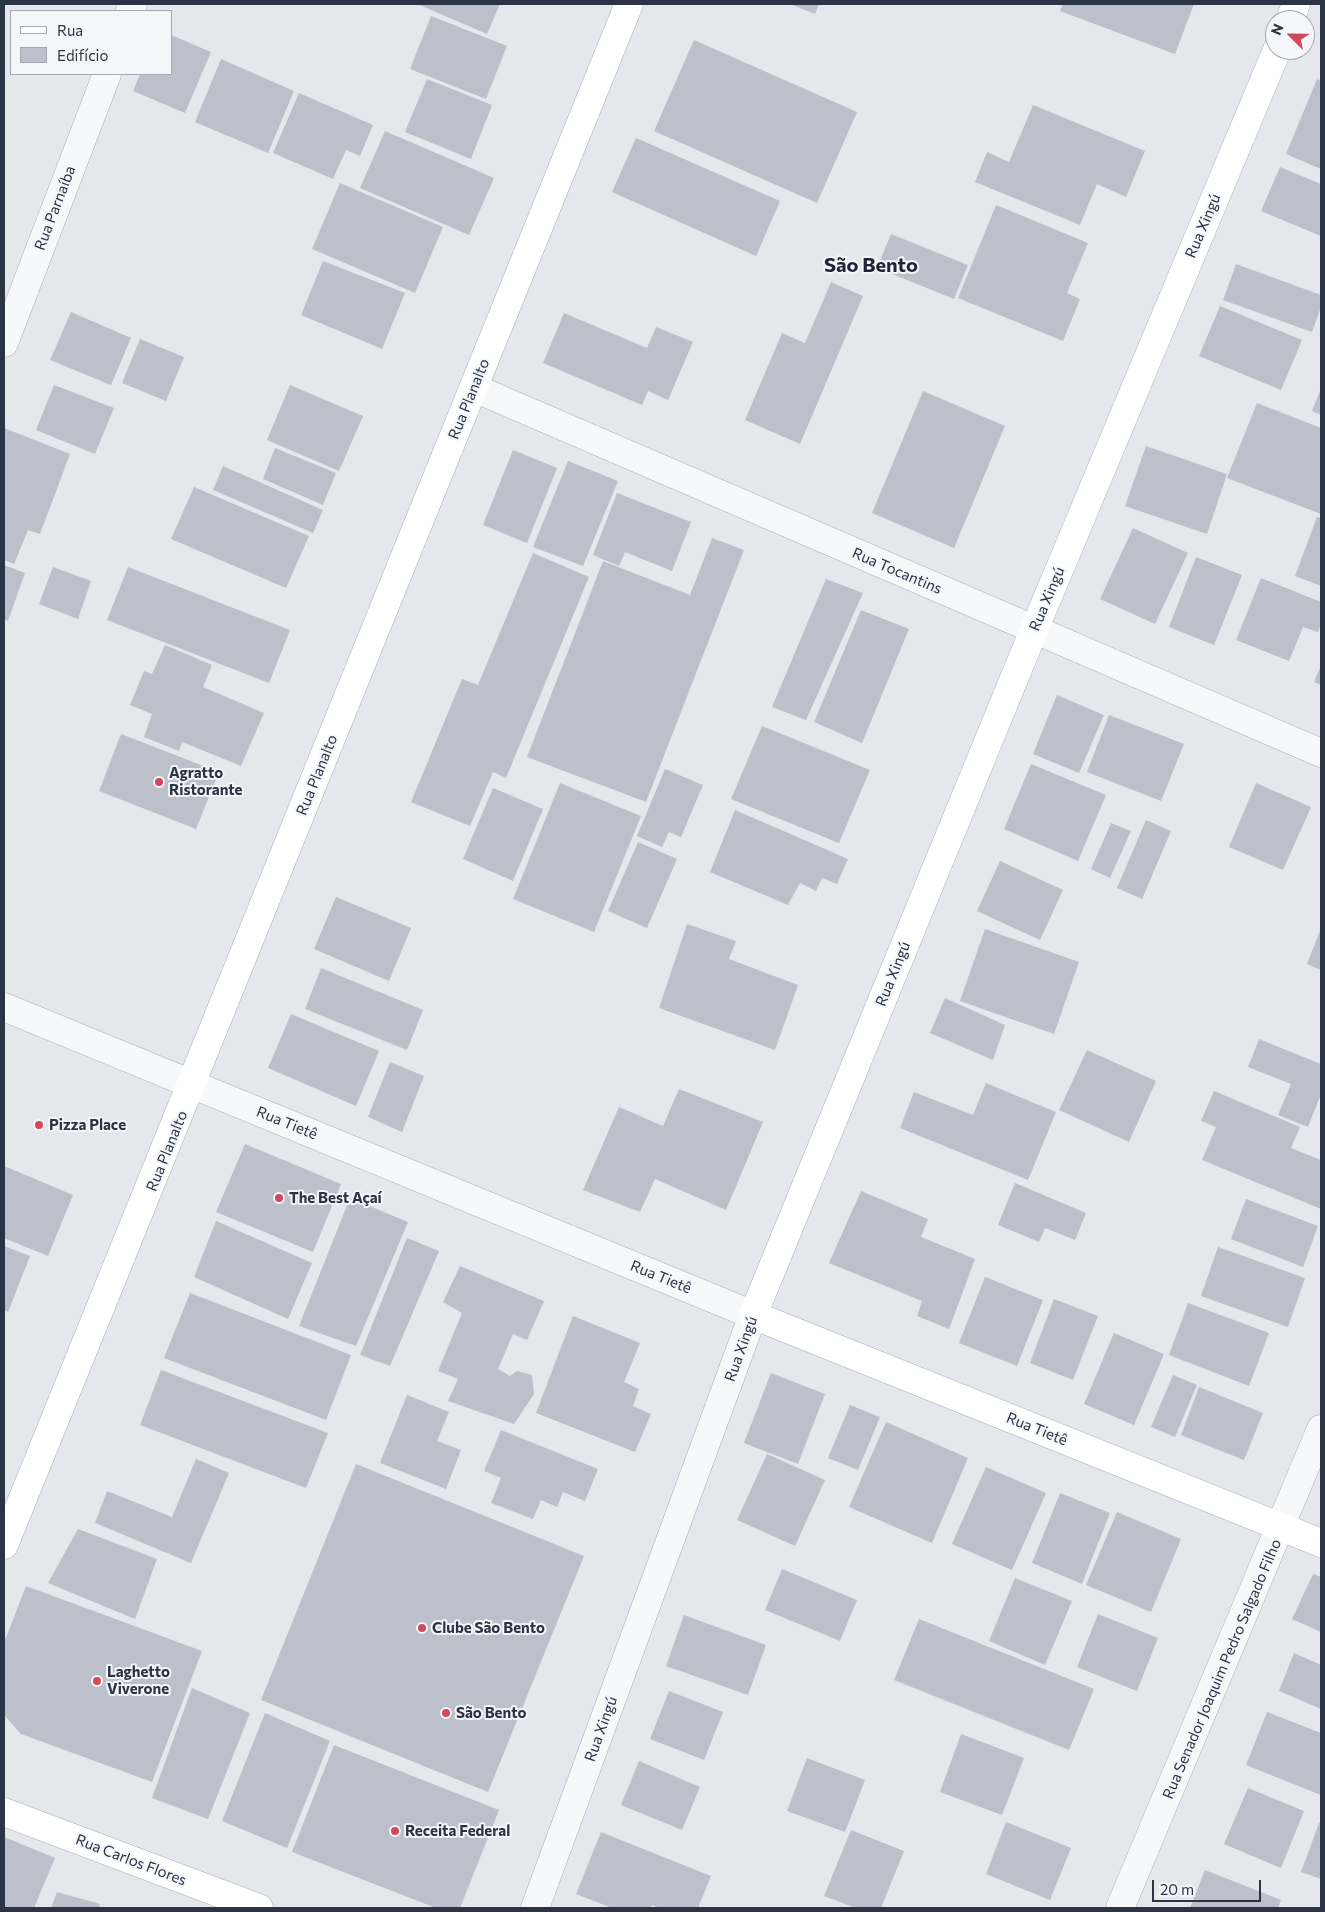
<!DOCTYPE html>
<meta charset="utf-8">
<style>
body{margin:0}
#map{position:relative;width:1325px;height:1912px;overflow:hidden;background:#e4e7ec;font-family:Commissioner,sans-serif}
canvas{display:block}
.frame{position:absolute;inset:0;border:5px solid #2b3445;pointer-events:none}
.legend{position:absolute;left:10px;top:10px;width:162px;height:65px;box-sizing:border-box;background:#f4f6f9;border:1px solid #a4a8b1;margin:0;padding:6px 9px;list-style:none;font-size:15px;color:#2b3445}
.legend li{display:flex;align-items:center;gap:10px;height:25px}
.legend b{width:25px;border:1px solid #a4a8b1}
.north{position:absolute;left:1265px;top:10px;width:50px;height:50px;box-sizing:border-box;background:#f4f6f9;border:1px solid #a4a8b1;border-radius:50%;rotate:293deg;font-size:14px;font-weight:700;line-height:20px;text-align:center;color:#2b3445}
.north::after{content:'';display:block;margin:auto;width:18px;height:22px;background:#d1495b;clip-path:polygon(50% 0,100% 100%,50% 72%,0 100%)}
.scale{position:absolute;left:1152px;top:1880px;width:109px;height:22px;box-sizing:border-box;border:2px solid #2b3445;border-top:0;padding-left:6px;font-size:15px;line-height:18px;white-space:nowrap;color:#2b3445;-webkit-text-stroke:4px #f4f6f9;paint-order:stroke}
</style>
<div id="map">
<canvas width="1325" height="1912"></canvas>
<div class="frame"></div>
<ul class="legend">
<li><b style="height:6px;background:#fff"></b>Rua</li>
<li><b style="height:14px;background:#bbc0ca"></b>Edifício</li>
</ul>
<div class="north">N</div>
<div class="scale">20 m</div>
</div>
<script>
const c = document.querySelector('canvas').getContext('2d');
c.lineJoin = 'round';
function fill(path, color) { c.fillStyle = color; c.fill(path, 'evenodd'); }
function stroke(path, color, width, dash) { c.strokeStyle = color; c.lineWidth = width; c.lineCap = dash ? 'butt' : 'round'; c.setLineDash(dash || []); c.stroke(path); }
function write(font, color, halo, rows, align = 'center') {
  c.font = font + ' Commissioner,sans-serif'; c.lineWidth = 4; c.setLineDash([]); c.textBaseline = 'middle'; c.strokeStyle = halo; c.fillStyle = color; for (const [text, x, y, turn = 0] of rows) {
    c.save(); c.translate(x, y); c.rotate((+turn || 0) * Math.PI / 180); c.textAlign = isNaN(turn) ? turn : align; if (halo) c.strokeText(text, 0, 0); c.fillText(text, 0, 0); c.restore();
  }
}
const building = new Path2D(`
 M417 4H500L487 34Z
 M790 4H819L815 14Z
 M1063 4H1194L1175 54 1060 11Z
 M431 16 507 46 486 99 410 69Z
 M171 35 211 52 185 113 133 91 140 74H171Z
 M694 40 857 112 817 203 654 131Z
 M221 59 294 91 268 153 195 122Z
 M427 79 492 105 471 159 405 132Z
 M1317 79 1321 81V169L1286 154Z
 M299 93 373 125 360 156 346 150 333 179 273 153Z
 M1033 105 1145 151 1126 197 1097 184 1080 225 975 182 987 152 1009 162Z
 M385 131 494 178 469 235 360 188Z
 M636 138 780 201 756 256 612 192Z
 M1280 167 1321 184V236L1261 211Z
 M340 183 443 227 415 293 312 249Z
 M996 205 1088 243 1067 293 1080 299 1063 341 958 298Z
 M891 234 968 265 954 299 877 268Z
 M323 261 405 293 382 349 301 315Z
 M1236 264 1321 295V307L1312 332 1223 300Z
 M831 282 863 296 800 444 745 420 782 333 805 343Z
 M1220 306 1302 340 1281 390 1199 356Z
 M71 312 131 338 111 385 50 360Z
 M564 313 647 348 656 327 693 342 668 400 648 391 642 405 543 363Z
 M140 339 184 357 166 401 122 383Z
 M54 385 114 408 95 454 36 430Z
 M290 385 363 416 339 471 267 440Z
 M1321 388V415L1312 411Z
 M923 391 1005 426 954 548 872 513Z
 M1257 403 1321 428V514L1227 478Z
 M4 428 70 454 40 534 28 530 14 564 4 560Z
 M1146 446 1227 474 1207 534 1125 506Z
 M275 448 336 473 323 505 263 479Z
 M513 450 557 468 527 543 483 525Z
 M568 461 618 481 583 566 533 547Z
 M223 466 323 510 313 533 213 490Z
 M194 487 309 536 286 588 171 539Z
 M617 493 691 522 672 571 625 552 619 566 593 555Z
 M1317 517 1321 518V586L1295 576Z
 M1133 528 1188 553 1155 624 1100 599Z
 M712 538 744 550 646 802 527 757 603 561 690 595Z
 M533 553 589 577 506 778 493 772 470 826 411 802 462 679 478 685Z
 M1196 557 1242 575 1214 645 1169 627Z
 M4 565 25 573 8 621 4 619Z
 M53 567 91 581 78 619 39 604Z
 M128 567 290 630 269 683 107 620Z
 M1261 578 1321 602V623L1318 632 1303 627 1289 661 1236 640Z
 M826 579 863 593 806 720 772 707Z
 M861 610 909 629 862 743 814 722Z
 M165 645 212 665 203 687 264 713 241 766 182 742 179 751 144 737 152 714 130 705 144 671 152 674Z
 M1321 665V685L1314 682Z
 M1057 695 1104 715 1079 773 1033 754Z
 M1109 715 1184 744 1161 801 1087 772Z
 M762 726 870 770 839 843 731 799Z
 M121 734 219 772 196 829 99 791Z
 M1031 764 1106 795 1078 861 1004 829Z
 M665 769 703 785 681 837 669 832 662 847 637 836Z
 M560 783 641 816 594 932 513 899Z
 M1256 783 1311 807 1283 870 1229 847Z
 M493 788 543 809 513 881 463 859Z
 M735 810 848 859 837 884 822 878 816 891 800 883 788 905 710 872Z
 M1146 820 1171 831 1142 899 1117 888Z
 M1111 823 1131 831 1110 878 1091 869Z
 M638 842 677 859 647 928 608 911Z
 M1000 861 1063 890 1040 940 977 911Z
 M336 897 411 928 389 981 314 949Z
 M687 924 736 941 729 959 798 985 775 1050 659 1008Z
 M1321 928V970L1307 964Z
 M985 929 1079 962 1054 1034 960 1001Z
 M321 968 423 1010 407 1050 305 1009Z
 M945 998 1005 1025 993 1060 930 1033Z
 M291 1014 379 1051 356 1106 268 1068Z
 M1259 1039 1321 1064V1094L1308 1127 1278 1115 1291 1084 1248 1067Z
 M1087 1050 1156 1081 1129 1142 1059 1110Z
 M390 1062 424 1076 402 1132 368 1117Z
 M986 1083 1056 1112 1028 1180 900 1128 914 1092 973 1115Z
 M679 1089 763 1122 726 1210 655 1179 640 1212 583 1190 619 1107 663 1126Z
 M1214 1091 1300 1127 1291 1148 1321 1160V1209L1202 1160 1216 1127 1201 1121Z
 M245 1144 341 1184 313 1252 216 1212Z
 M4 1166 73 1195 48 1256 4 1238Z
 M1015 1183 1086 1213 1075 1240 1045 1228 1039 1242 998 1225Z
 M861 1191 928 1219 921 1237 975 1259 949 1329 917 1316 922 1301 829 1263Z
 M350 1198 408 1222 356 1346 299 1326Z
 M1246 1199 1318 1226 1303 1267 1231 1239Z
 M216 1221 312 1263 288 1319 194 1277Z
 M407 1238 439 1251 390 1366 360 1355Z
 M4 1246 30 1256 8 1312 4 1310Z
 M1218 1247 1305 1278 1288 1327 1201 1296Z
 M460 1266 544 1301 527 1340 513 1334 498 1369 510 1376 517 1371 532 1375 534 1394 514 1424 448 1401 458 1379 438 1371 462 1313 443 1302Z
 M985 1277 1043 1300 1017 1366 959 1343Z
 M190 1293 351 1355 326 1420 164 1358Z
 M1054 1299 1098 1316 1073 1380 1030 1363Z
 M1188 1303 1269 1333 1249 1386 1169 1355Z
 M573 1316 640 1343 624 1382 639 1389 633 1406 651 1414 635 1452 536 1413Z
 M1114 1333 1164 1354 1134 1425 1084 1404Z
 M161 1370 328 1433 306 1488 140 1425Z
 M771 1373 825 1394 798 1464 744 1443Z
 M1173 1375 1197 1385 1175 1437 1151 1427Z
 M1199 1387 1263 1413 1244 1460 1181 1435Z
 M407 1395 449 1412 437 1441 461 1450 446 1489 380 1463Z
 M850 1405 880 1417 858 1470 828 1458Z
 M886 1422 968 1458 932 1543 849 1507Z
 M501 1430 598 1469 585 1501 563 1492 557 1507 541 1500 533 1519 491 1503 501 1478 484 1471Z
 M767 1454 825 1480 795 1546 737 1520Z
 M196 1459 229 1473 191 1563 95 1523 107 1491 172 1517Z
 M356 1464 584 1556 488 1792 261 1700Z
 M986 1467 1046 1493 1012 1570 952 1544Z
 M1060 1493 1110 1513 1082 1584 1032 1563Z
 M1117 1512 1181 1539 1151 1612 1086 1585Z
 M78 1529 157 1559 135 1619 48 1583Z
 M782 1569 857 1600 840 1641 765 1610Z
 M1313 1574 1321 1577V1632L1292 1619Z
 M1015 1578 1072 1601 1045 1665 989 1641Z
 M26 1586 202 1651 152 1782 21 1734 5 1716 4 1643Z
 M1098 1614 1158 1638 1137 1691 1077 1667Z
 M684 1615 766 1645 748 1695 666 1666Z
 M919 1619 1094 1689 1069 1750 894 1680Z
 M1294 1653 1321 1665V1709L1279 1691Z
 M192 1688 250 1713 208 1819 152 1798Z
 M669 1691 723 1712 704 1760 650 1739Z
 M1267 1712 1321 1733V1795L1246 1765Z
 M265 1713 330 1741 287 1848 222 1821Z
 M961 1734 1024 1758 1002 1815 940 1792Z
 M334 1745 499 1810 460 1908H436L292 1852Z
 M807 1758 865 1780 845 1832 787 1811Z
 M639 1761 700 1787 682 1830 621 1805Z
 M1248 1788 1304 1811 1281 1868 1224 1844Z
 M1006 1822 1071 1848 1050 1900 986 1874Z
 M1319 1823H1321V1879L1301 1872Z
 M851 1830 904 1851 881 1908H856L824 1896Z
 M601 1832 711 1876 698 1908H660L652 1905 651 1908H612L576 1894Z
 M4 1837 55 1858 34 1908H4Z
 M1205 1870 1281 1900 1278 1908H1190Z
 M57 1892 100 1904 99 1908H51Z`);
const minor = new Path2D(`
 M130 11 133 4
 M4 343 107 74
 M474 388 1321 753
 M4 1007 753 1315 535 1908`);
const tertiary = new Path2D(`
 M1120 1908 1321 1429`);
const secondary = new Path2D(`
 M1290 20 1296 4
 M1277 50 1034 630 753 1315 1321 1543
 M4 1545C216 1033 421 518 629 4
 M4 1812 259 1908`);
const markers = [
 [159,782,5,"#d1495b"],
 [39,1125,5,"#d1495b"],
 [279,1198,5,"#d1495b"],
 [422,1628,5,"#d1495b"],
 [97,1681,5,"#d1495b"],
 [446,1713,5,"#d1495b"],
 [395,1831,5,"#d1495b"]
];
const streetNames = [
 ["Rua Parnaíba",55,208,-69],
 ["Rua Xingú",1203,226,-67],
 ["Rua Planalto",469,399,-68],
 ["Rua Tocantins",897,571,23],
 ["Rua Xingú",1047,599,-67],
 ["Rua Planalto",317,775,-68],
 ["Rua Xingú",893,974,-68],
 ["Rua Tietê",287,1123,22],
 ["Rua Planalto",167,1151,-68],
 ["Rua Tietê",661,1277,22],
 ["Rua Xingú",741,1349,-70],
 ["Rua Tietê",1037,1429,22],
 ["Rua Senador Joaquim Pedro Salgado Filho",1222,1669,-67],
 ["Rua Xingú",601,1729,-70],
 ["Rua Carlos Flores",131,1860,21]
];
const poiNames = [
 ["Agratto",169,773],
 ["Ristorante",169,790],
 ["Pizza Place",49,1125],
 ["The Best Açaí",289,1198],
 ["Clube São Bento",432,1628],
 ["Laghetto",107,1672],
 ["Viverone",107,1689],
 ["São Bento",456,1713],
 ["Receita Federal",405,1831]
];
const districtNames = [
 ["São Bento",871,265]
];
fill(building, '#bbc0ca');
stroke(minor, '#a9aeb7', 29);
stroke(tertiary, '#a9aeb7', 29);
stroke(secondary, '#a9aeb7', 29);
stroke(minor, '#f7f8fa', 28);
stroke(tertiary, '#f7f8fa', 28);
stroke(secondary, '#fff', 28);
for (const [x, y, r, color] of markers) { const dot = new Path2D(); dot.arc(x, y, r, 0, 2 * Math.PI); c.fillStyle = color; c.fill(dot); stroke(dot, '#f4f6f9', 2); }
write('15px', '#2b3445', '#f4f6f9', streetNames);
write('bold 15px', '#2b3445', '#f4f6f9', poiNames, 'left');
write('bold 20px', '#1d2536', '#f4f6f9', districtNames);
</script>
